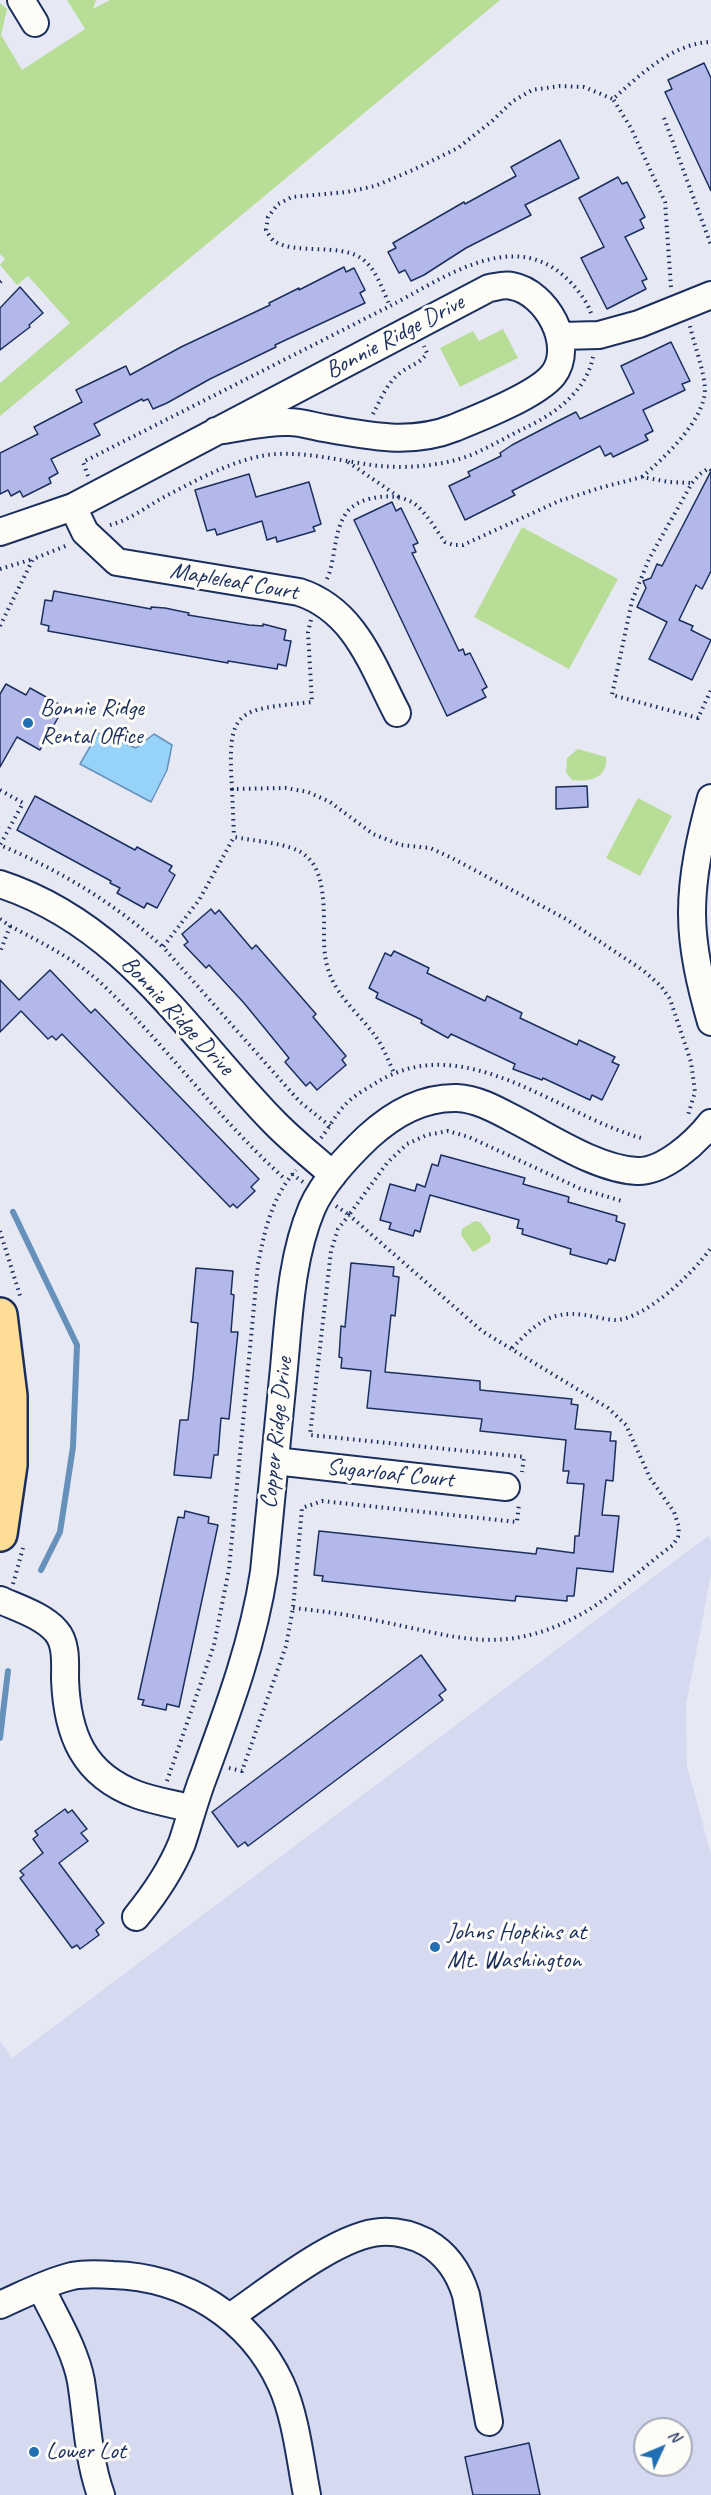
<!DOCTYPE html>
<style>
body{margin:0}
#map{position:relative;width:711px;height:2495px;overflow:hidden;background:#e6e8f3;font-family:Caveat,sans-serif}
canvas{display:block}
.north{position:absolute;left:633px;top:2417px;width:60px;height:60px;box-sizing:border-box;background:#fdfcf7;border:2px solid #a3aaba;border-radius:50%;rotate:46deg;font-size:16px;font-weight:700;line-height:24px;text-align:center;color:#1b2f5e}
.north::after{content:'';display:block;margin:auto;width:21px;height:27px;background:#1f6fb2;clip-path:polygon(50% 0,100% 100%,50% 72%,0 100%)}
</style>
<div id="map">
<canvas width="711" height="2495"></canvas>
<div class="north">N</div>
</div>
<script>
const c = document.querySelector('canvas').getContext('2d');
c.lineJoin = 'round';
function fill(path, color) { c.fillStyle = color; c.fill(path, 'evenodd'); }
function stroke(path, color, width, dash) { c.strokeStyle = color; c.lineWidth = width; c.lineCap = dash ? 'butt' : 'round'; c.setLineDash(dash || []); c.stroke(path); }
function write(font, color, halo, rows, align = 'center') {
  c.font = font + ' Caveat,sans-serif'; c.lineWidth = 6; c.setLineDash([]); c.textBaseline = 'middle'; c.strokeStyle = halo; c.fillStyle = color; for (const [text, x, y, turn = 0] of rows) {
    c.save(); c.translate(x, y); c.rotate((+turn || 0) * Math.PI / 180); c.textAlign = isNaN(turn) ? turn : align; if (halo) c.strokeText(text, 0, 0); c.fillText(text, 0, 0); c.restore();
  }
}
const built = new Path2D(`
 M708 1536 711 1541V1575L686 1705 687 1766 711 1854V2495H0V2041L12 2058ZM645 2429H681V2465H645Z`);
const green = new Path2D(`
 M67 0H96L93 9 110 0H500L0 416V383L70 323 28 276 17 285 0 265 5 259 0 254V3L7 9 1 35 22 70 85 29Z
 M503 329 518 358 460 387 440 348 473 331 479 341Z
 M522 527 618 579 569 669 474 617Z
 M578 749 606 757C608 778 590 782 572 780L566 772 567 758Z
 M638 798 672 816 640 876 606 858Z
 M475 1221 480 1222 491 1237 490 1242 473 1252 461 1235 462 1229Z`);
const water = new Path2D(`
 M98 733 136 748 154 734 172 745 167 770 151 802 80 764Z`);
const stream = new Path2D(`
 M13 1212 77 1345 73 1447 60 1532 41 1570
 M0 1738 8 1671`);
const building = new Path2D(`
 M704 63 711 78V191L665 92 672 89 668 80Z
 M560 140 579 178 525 205 531 215 466 248 424 275 411 281 405 270 399 273 388 252 396 248 393 243 464 202 465 204 516 176 511 167Z
 M618 177 622 184 627 182 645 217 640 220 644 228 625 237 647 279 642 281 646 289 607 309 581 258 604 247 579 198Z
 M344 267 346 272 354 268 365 290 360 293 365 303 275 345 276 347 210 379 167 403 153 409 148 399 143 401 142 399 94 424 100 435 51 459 58 473 49 478 51 483 23 497 20 491 11 496 8 490 0 494V453L38 434 34 427 82 402 76 390 126 366 130 375 181 347 270 305 269 303 299 288V290Z
 M20 287 43 313 29 325 30 327 0 350V308Z
 M671 342 690 381 682 384 685 390 643 410 653 431 645 435 648 440 613 457 611 453 605 456 600 446 512 491 515 495 465 520 449 486 470 476 468 472 501 456 500 453 512 445 556 422 576 412 580 419 634 393 621 366Z
 M711 471V571L702 589 696 585 679 620 693 626 691 630 711 640 692 680 649 659 667 622 637 607 646 588 643 581 651 578 657 564 662 566Z
 M249 474 256 497 309 482 321 524 313 527 315 531 277 542 276 537 267 540 262 521 217 535 215 529 207 531 195 490Z
 M392 502 396 511 401 508 418 543 413 545 416 552 412 553 459 651 463 649 465 655 470 653 487 687 482 690 486 697 447 716 354 520Z
 M54 591 151 609V607L165 608 189 613 188 615 249 625 263 626V624L286 630 284 640 291 641 286 666 278 664 277 669 228 661V663L48 631 49 626 41 624 45 600 52 601Z
 M6 684 26 695 30 688 64 707 40 750 17 737 0 767V694Z
 M587 786 588 807 556 809V787Z
 M35 796 135 850 137 847 172 866 169 871 175 875 157 908 147 903 144 908 117 893 120 888 110 883 111 881 17 830Z
 M211 909 215 914 219 910 252 949 256 945 316 1014 313 1017 346 1056 342 1060 346 1065 317 1090 310 1082 306 1086 285 1062 289 1058 244 1003 209 965 206 968 184 945 188 942 182 934Z
 M394 951 429 968 427 973 485 1001 487 996 522 1013 520 1018 577 1045 579 1040 615 1057 612 1062 619 1065 602 1100 592 1095 590 1100 543 1078 542 1080 513 1069 515 1064 451 1034 448 1038 421 1023 422 1020 376 998 378 993 369 988 385 953 391 956Z
 M50 970 91 1013 95 1009 259 1179 251 1187 255 1191 237 1208 233 1204 230 1207 62 1034 56 1040 52 1036 48 1039 21 1011 0 1032V980L19 1000Z
 M441 1155 525 1178 523 1184 569 1197 568 1202 617 1216 616 1221 625 1224 615 1261 609 1259 607 1264 570 1254 571 1249 522 1234 523 1229 517 1228 519 1220 430 1195 420 1232 415 1230 413 1236 389 1229 391 1223 380 1220 390 1184 415 1191 417 1184 425 1187 432 1164 438 1166Z
 M351 1263 394 1267 393 1276 399 1277 395 1316 391 1315 385 1372 480 1381V1390L572 1399 571 1404 578 1405 575 1429 611 1432 610 1441H616L613 1481 606 1480 602 1515 619 1516 613 1572 577 1568 574 1596H567V1601L516 1596 515 1601 424 1592 322 1581 323 1576 314 1575 319 1531 536 1554 537 1548 574 1553 575 1536H579L584 1484 567 1483 569 1471H563L566 1440 480 1431 482 1419 367 1408 371 1371 341 1368 342 1358 339 1357 341 1326 345 1327Z
 M196 1268 233 1271 231 1294 234 1295 231 1332H238L229 1419 221 1418 218 1455H214L211 1478 174 1475 180 1420H188L193 1377 198 1323 191 1322Z
 M185 1511 209 1517 208 1523 218 1525 179 1707 167 1704 166 1710 142 1705 144 1700 138 1699 178 1517 184 1518Z
 M421 1655 446 1690 439 1695 443 1700 248 1846 245 1842 238 1847 212 1812Z
 M65 1809 68 1813 72 1810 87 1829 81 1833 88 1841 59 1863 104 1923 96 1930 99 1935 80 1949 77 1945 72 1948 20 1878 24 1875 20 1871 43 1853 33 1839 38 1835 35 1831Z
 M529 2443 540 2495H473L465 2457Z`);
const path = new Path2D(`
 M664 118 711 245
 M0 282 4 279
 M671 287 665 202 631 128 613 99C640 75 673 43 711 42
 M591 313C586 299 574 285 564 276 510 228 441 280 390 306 383 291 376 268 361 258 338 243 295 255 274 241 271 239 268 233 266 230L268 217 278 204 292 197 347 192 375 186 413 170 458 148 492 121 513 101 532 90 560 86 584 87 613 99
 M373 414C380 400 388 382 400 373 410 365 419 365 427 353L424 346
 M348 462 399 497
 M711 470 709 468 700 474 692 483 649 559 632 601 612 695 698 718 711 690
 M88 476 83 462 390 306
 M642 477C664 458 705 420 705 389 704 370 694 344 690 326
 M110 525C129 520 145 508 162 498 195 481 230 461 267 455 304 450 343 462 380 466 412 469 453 465 482 450 497 443 512 434 527 427 556 413 586 391 593 357
 M0 569 33 559
 M327 579C336 559 333 531 347 512 360 495 399 491 416 505 427 514 436 530 445 542L453 545H463L559 501 603 487 642 477 669 482 692 483
 M311 620 308 632 312 702C236 710 227 708 232 789L286 788 308 792 330 802 373 834 401 845 430 848 452 858 566 919 644 971 661 986 670 999 691 1062 695 1092 688 1115
 M0 626 33 559 68 545
 M232 789 234 837
 M0 790 23 803 0 845C61 871 114 903 163 947
 M0 919 10 926 0 952
 M10 926C42 943 75 959 102 984 167 1046 219 1120 286 1180
 M330 1126 300 1102 163 947 199 900 234 837C297 848 323 842 324 918 324 935 323 953 328 969 336 997 362 1016 378 1040 384 1049 389 1062 394 1073
 M321 1138C329 1128 336 1114 345 1105 354 1095 368 1088 379 1081 466 1030 557 1114 641 1138
 M292 1174 303 1182
 M336 1206 349 1215 387 1163 407 1144 427 1135 448 1131 469 1137 581 1189 622 1201
 M0 1231 21 1299
 M512 1348C535 1325 549 1310 584 1315 594 1316 606 1320 616 1320 647 1318 694 1272 711 1248
 M13 1584 23 1548
 M293 1608C322 1611 350 1615 379 1621 454 1636 500 1656 574 1618 610 1600 641 1568 673 1545L678 1537 679 1527 674 1512 650 1478 626 1425 608 1408 482 1331 349 1215 338 1229 331 1251 310 1435 524 1457 522 1472
 M229 1768 242 1771 286 1646 293 1608 302 1508 322 1501 517 1522 519 1504
 M167 1781 214 1645 229 1569 258 1264C265 1229 272 1197 296 1170`);
const minor = new Path2D(`
 M21 0 35 23
 M561 336 599 335 639 324 711 295
 M73 507 85 532 117 562 299 592C355 610 372 665 397 713
 M0 532 73 507 489 288C496 287 505 284 512 286 546 292 576 345 553 375 537 395 479 418 454 428 412 445 367 436 324 428 313 426 300 422 289 422 265 421 240 428 216 431
 M711 798C701 835 692 874 692 913 692 950 701 987 711 1022
 M0 884C123 924 187 1032 272 1120 291 1140 313 1157 333 1175
 M275 1461 506 1487
 M0 1600C18 1608 43 1616 56 1631 67 1643 65 1664 65 1679 67 1734 83 1775 138 1795 155 1801 174 1804 192 1809
 M136 1917C154 1895 171 1870 182 1843 189 1822 195 1799 203 1778 228 1710 253 1644 264 1572 271 1504 277 1436 284 1368 289 1315 291 1258 312 1208 324 1181 347 1157 368 1137 393 1114 423 1097 457 1098 477 1099 495 1109 512 1118 548 1136 596 1169 637 1171 664 1172 696 1142 711 1123
 M41 2288C55 2317 75 2349 81 2381 87 2419 88 2459 101 2495
 M0 2305C23 2295 47 2282 72 2276 86 2273 100 2274 113 2275 185 2277 250 2317 281 2384 296 2417 300 2459 307 2495
 M230 2317C267 2292 338 2234 381 2232 397 2231 412 2235 426 2242 447 2254 459 2272 466 2295L489 2422`);
const major = new Path2D(`
 M0 1315 10 1396V1465L0 1534`);
const markers = [
 [28,723,6,"#1f6fb2"],
 [435,1947,6,"#1f6fb2"],
 [34,2452,6,"#1f6fb2"]
];
const streetNames = [
 ["Bonnie Ridge Drive",395,337,-28],
 ["Mapleleaf Court",234,582,10],
 ["Bonnie Ridge Drive",177,1016,47],
 ["Copper Ridge Drive",277,1433,-84],
 ["Sugarloaf Court",390,1474,6]
];
const poiNames = [
 ["Bonnie Ridge",40,709],
 ["Rental Office",40,737],
 ["Johns Hopkins at",447,1933],
 ["Mt. Washington",447,1961],
 ["Lower Lot",46,2452]
];
fill(built, '#d6daf0');
fill(green, '#b8dd97');
fill(water, '#97d3f8');
stroke(water, '#6591ba', 1.5);
stroke(stream, '#6591ba', 6);
fill(building, '#b2b9ea');
stroke(building, '#1b2f5e', 1.5);
stroke(minor, '#1b2f5e', 30);
stroke(major, '#1b2f5e', 38);
stroke(path, '#1b2f5e', 4, [1.5, 4.5]);
stroke(minor, '#fdfcf7', 26);
stroke(major, '#ffdd96', 33);
for (const [x, y, r, color] of markers) { const dot = new Path2D(); dot.arc(x, y, r, 0, 2 * Math.PI); c.fillStyle = color; c.fill(dot); stroke(dot, '#fdfcf7', 2); }
write('24px', '#1b2f5e', '#fdfcf7', streetNames);
write('24px', '#1b2f5e', '#fdfcf7', poiNames, 'left');
</script>
